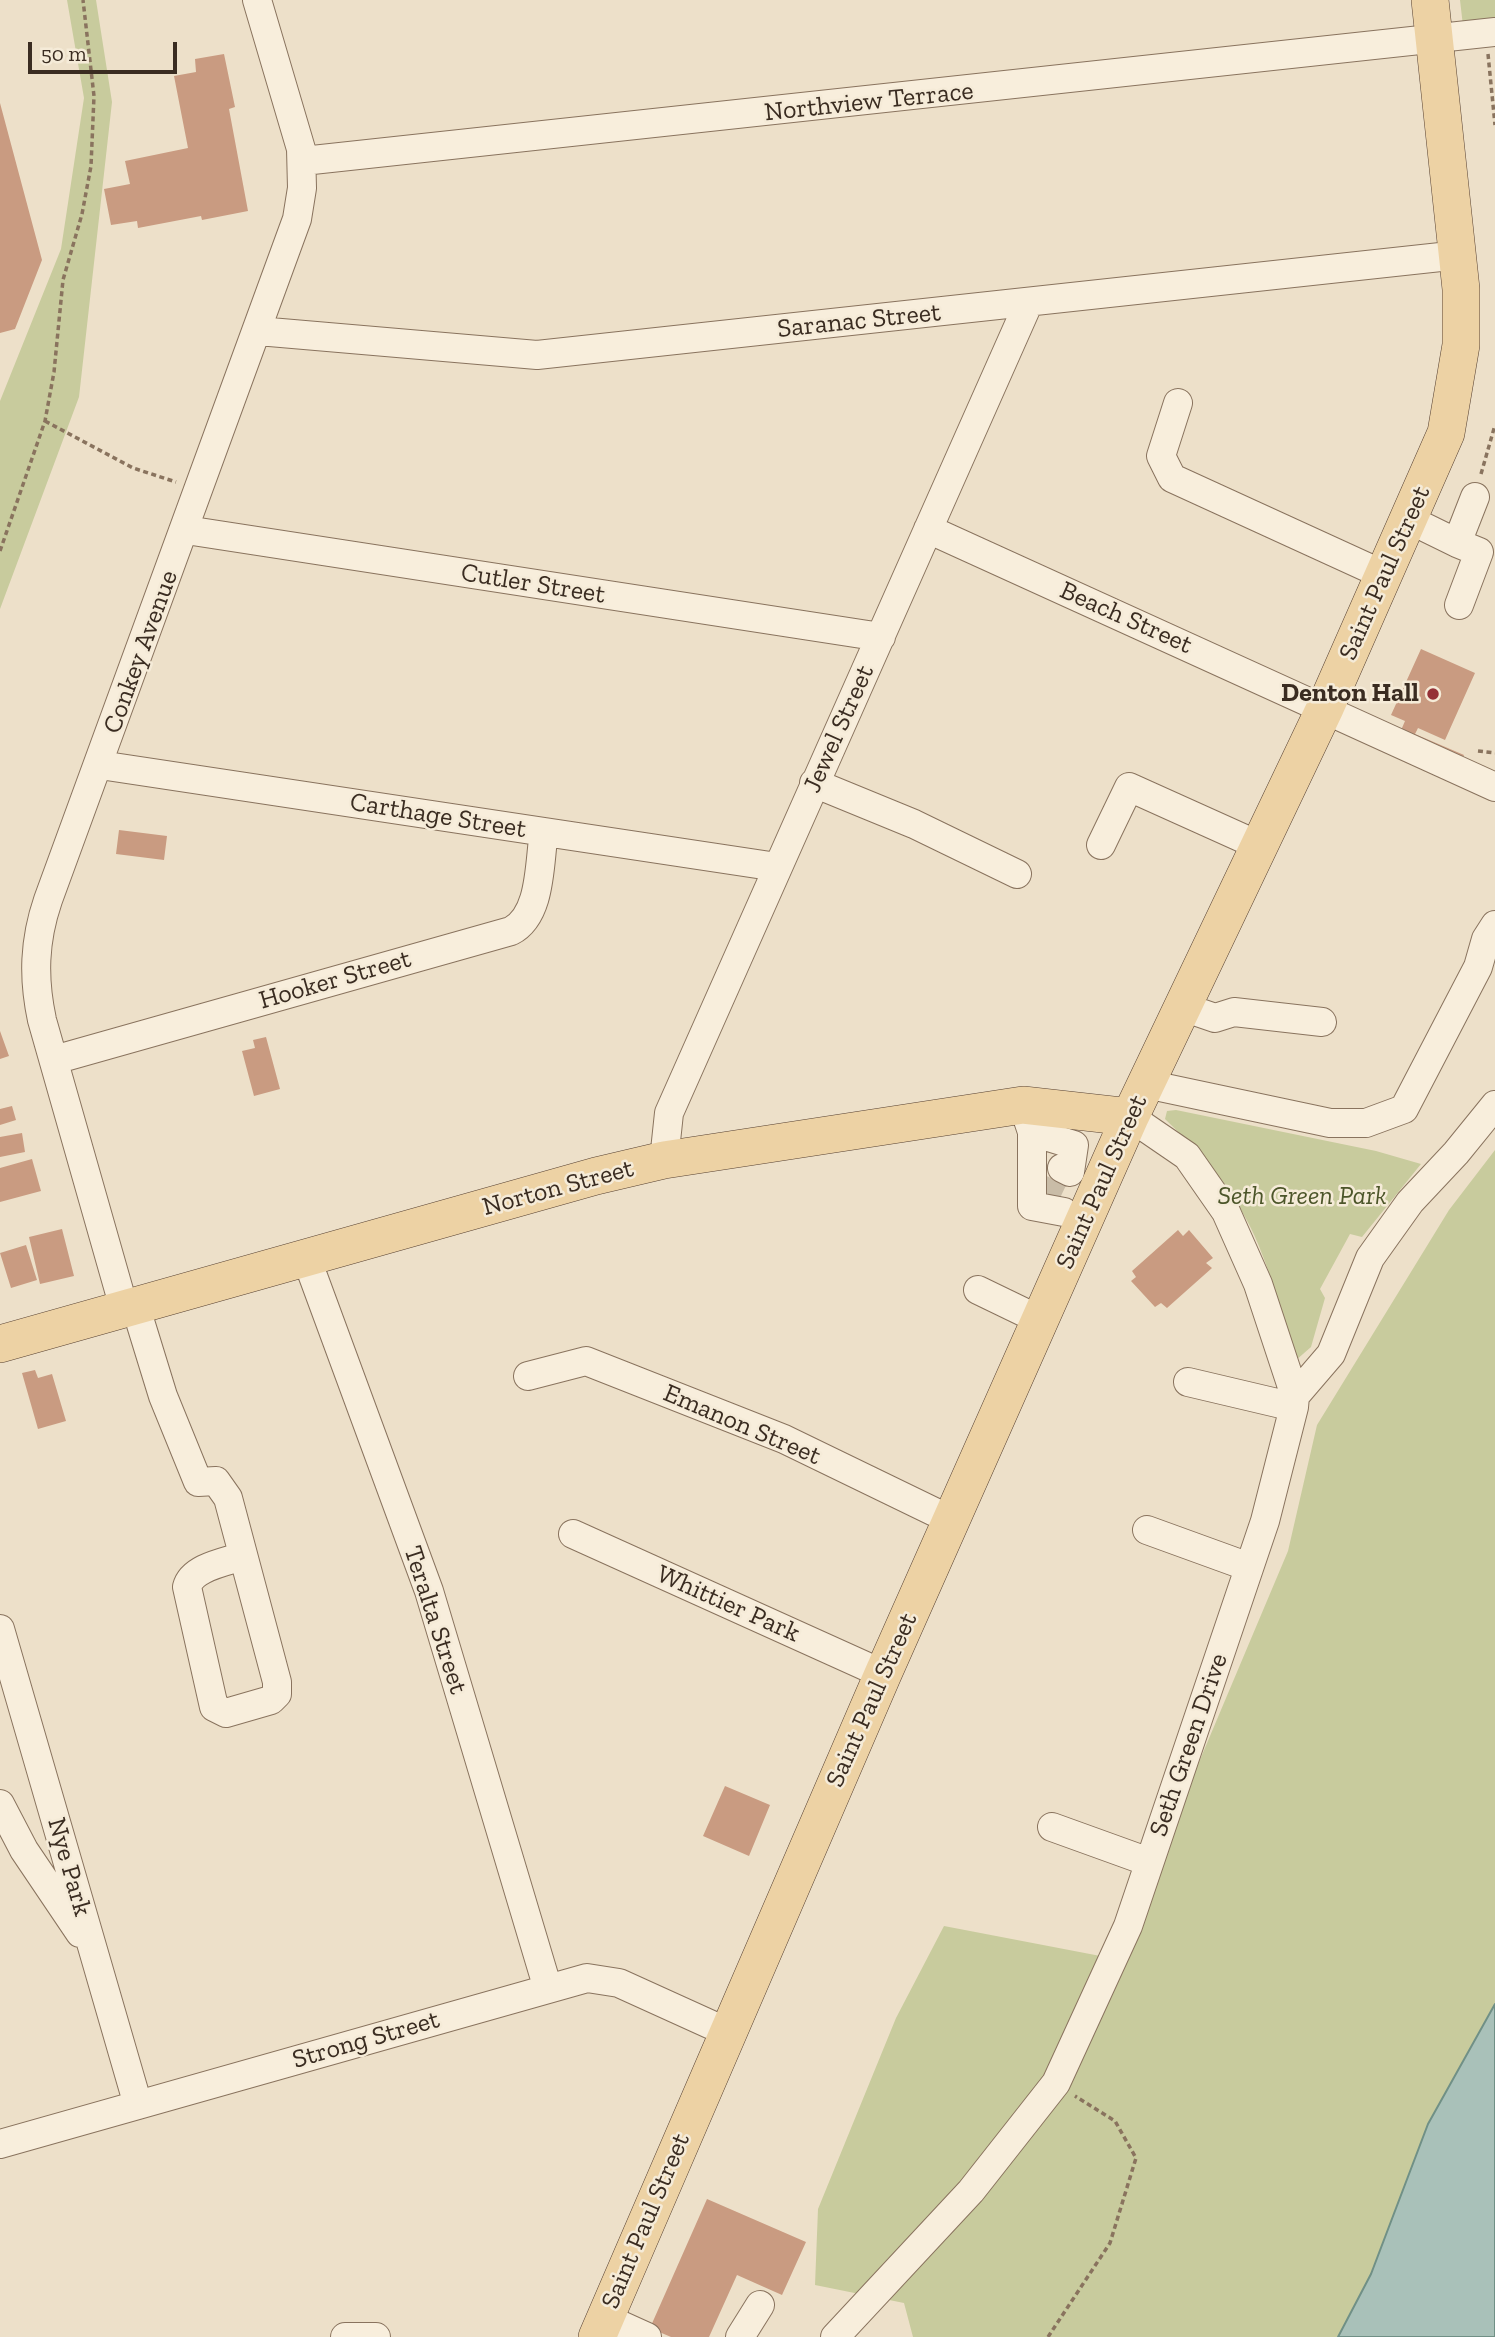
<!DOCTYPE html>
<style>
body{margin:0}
#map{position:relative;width:1495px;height:2337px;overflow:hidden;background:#ede0c9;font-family:"Zilla Slab",serif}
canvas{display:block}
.scale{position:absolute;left:28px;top:42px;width:149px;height:32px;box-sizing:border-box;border:4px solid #3a2c21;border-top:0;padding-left:9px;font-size:21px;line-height:24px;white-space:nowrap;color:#3a2c21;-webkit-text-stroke:5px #f5ebd8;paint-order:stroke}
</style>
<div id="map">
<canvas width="1495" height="2337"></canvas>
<div class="scale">50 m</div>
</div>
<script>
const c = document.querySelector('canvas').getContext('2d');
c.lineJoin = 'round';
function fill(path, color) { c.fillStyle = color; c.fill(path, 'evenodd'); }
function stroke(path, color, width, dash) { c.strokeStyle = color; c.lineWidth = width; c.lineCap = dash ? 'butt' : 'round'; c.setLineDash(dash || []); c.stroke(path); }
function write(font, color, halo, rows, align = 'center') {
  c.font = font + ' "Zilla Slab",serif'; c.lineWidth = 5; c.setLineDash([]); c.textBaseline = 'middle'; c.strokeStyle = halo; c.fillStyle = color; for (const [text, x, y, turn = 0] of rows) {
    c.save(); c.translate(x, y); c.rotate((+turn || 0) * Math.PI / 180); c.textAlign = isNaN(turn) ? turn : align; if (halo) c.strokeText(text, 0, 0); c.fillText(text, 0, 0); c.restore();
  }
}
const green = new Path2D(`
 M67 0H96L112 102 79 397 0 609V401L61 249 84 98Z
 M1460 0H1495V22L1463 26Z
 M1176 1110 1376 1151 1421 1164 1362 1237 1350 1234 1320 1289 1325 1298 1311 1347 1295 1361C1280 1311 1268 1255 1241 1210 1221 1177 1193 1146 1165 1119L1167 1111Z
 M1495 1150V2004L1428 2124 1371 2274 1338 2337H913L904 2303 815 2285 818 2209 896 2018 944 1926 1116 1959 1288 1551 1317 1425 1449 1210Z`);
const water = new Path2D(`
 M1495 2004V2337H1338L1371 2274 1428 2124Z`);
const building = new Path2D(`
 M224 54 235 107 229 109 248 211 202 220 201 216 138 228 137 221 111 225 104 189 130 184 125 161 188 148 174 76 196 72 195 59Z
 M0 103 42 260 15 329 0 333Z
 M1421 649 1475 673 1445 740 1418 728 1415 734 1464 755 1461 762 1399 735 1405 721 1391 715Z
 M119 830 167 836 164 860 116 854Z
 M0 1031 9 1056 0 1059Z
 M266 1037 280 1089 254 1096 242 1051 255 1048 253 1040Z
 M12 1106 16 1120 0 1125V1109Z
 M22 1133 25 1152 0 1157V1137Z
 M32 1159 41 1191 0 1202V1168Z
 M62 1229 74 1276 40 1284 29 1237Z
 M1178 1230 1183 1236 1189 1230 1213 1258 1206 1263 1212 1268 1167 1308 1161 1303 1155 1307 1131 1281 1136 1277 1132 1271Z
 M26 1245 37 1280 11 1288 0 1253Z
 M35 1370 38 1378 52 1374 66 1421 38 1429 22 1373Z
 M725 1786 770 1805 749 1856 703 1836Z
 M707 2199 806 2242 782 2295 737 2275 709 2337H671L650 2328Z`);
const minorTunnel = new Path2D(`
 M1037 1187 1060 1198`);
const path = new Path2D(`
 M1488 54 1495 125
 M45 421 133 468 176 482
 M1481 474 1495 425
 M0 551 45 421 54 372 63 280 82 214 91 166 94 96 83 0
 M1478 751 1495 753
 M1048 2337 1110 2243 1136 2158 1115 2121 1075 2096`);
const minor = new Path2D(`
 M303 161 1495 32
 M258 331 537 355 1459 255
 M1178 403 1161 456 1172 478 1384 575
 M1408 519 1457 543
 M928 529 1495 787
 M186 530 881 637
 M1459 605 1479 552 1457 543 1475 497
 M100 765 777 867
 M814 783 914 824 1017 874
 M1101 845 1129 787 1260 846
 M1183 1007 1215 1018 1234 1012 1322 1022
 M54 1060 511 931C542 915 539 862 544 832
 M1146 1084 1330 1123H1366L1404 1109 1478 967 1486 939 1495 925
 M1023 1105 1032 1132 1074 1145 1070 1172 1062 1168
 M1032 1132V1206L1064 1212
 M664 1160 669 1113 1029 302
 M306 1257 429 1591 548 1989
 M978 1290 1040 1320
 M135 1305 163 1396 198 1482 216 1481 228 1498 277 1682V1694L271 1700 226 1713 214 1707 187 1587C192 1567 226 1562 243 1556
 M124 1308 42 1020C33 978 34 941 48 900L297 219 302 188 301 149 257 0
 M528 1376 586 1361 784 1439 951 1520
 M1188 1382 1294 1407
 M1295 1396 1331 1354 1370 1258 1410 1202 1456 1153 1495 1105
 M1147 1530 1249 1567
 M573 1534 883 1674
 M0 1629 138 2105
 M0 1804 24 1850 80 1933
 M1052 1827 1149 1862
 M0 2144 587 1978 619 1983 727 2032
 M605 2318 647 2337
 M345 2337H376
 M740 2337 760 2305
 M835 2337 971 2191 1056 2083 1128 1926 1265 1521 1294 1407 1295 1396 1258 1284 1226 1212 1187 1156 1130 1117`);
const major = new Path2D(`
 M0 1344 596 1176 664 1160 1023 1105 1130 1117
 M597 2337 883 1674 1130 1117 1325 708 1446 433 1461 345V289L1430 0`);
const markers = [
 [1433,694,7,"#953137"]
];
const streetNames = [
 ["Northview Terrace",869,102,-6],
 ["Saranac Street",859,321,-6],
 ["Saint Paul Street",1385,573,-66],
 ["Cutler Street",533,584,9],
 ["Beach Street",1126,618,24],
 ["Conkey Avenue",141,652,-70],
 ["Jewel Street",839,729,-66],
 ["Carthage Street",438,816,9],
 ["Hooker Street",335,980,-16],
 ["Saint Paul Street",1102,1182,-66],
 ["Norton Street",558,1188,-15],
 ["Emanon Street",742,1425,23],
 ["Whittier Park",728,1604,24],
 ["Teralta Street",435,1620,72],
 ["Saint Paul Street",872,1700,-66],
 ["Seth Green Drive",1189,1745,-71],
 ["Nye Park",69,1867,74],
 ["Strong Street",366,2040,-16],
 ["Saint Paul Street",646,2221,-67]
];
const poiNames = [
 ["Denton Hall",1419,694]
];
const parkNames = [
 ["Seth Green Park",1302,1197]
];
fill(green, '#c8cb9d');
fill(water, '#a9c1b9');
stroke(water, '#709086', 2);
fill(building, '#c99b81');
stroke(minorTunnel, '#c9bca7', 28, [28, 14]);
stroke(minor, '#89735e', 30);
stroke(major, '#574132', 38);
stroke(path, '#89735e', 3.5, [5, 3.5]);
stroke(minor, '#f8eedc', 28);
stroke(major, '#edd2a4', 37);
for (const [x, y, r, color] of markers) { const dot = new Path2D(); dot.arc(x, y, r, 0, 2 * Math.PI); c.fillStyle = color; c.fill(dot); stroke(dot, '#f5ebd8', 2.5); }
write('26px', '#3a2c21', '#f5ebd8', streetNames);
write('bold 26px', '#3a2c21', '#f5ebd8', poiNames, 'right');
write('italic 26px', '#4c5529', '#f5ebd8', parkNames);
</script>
